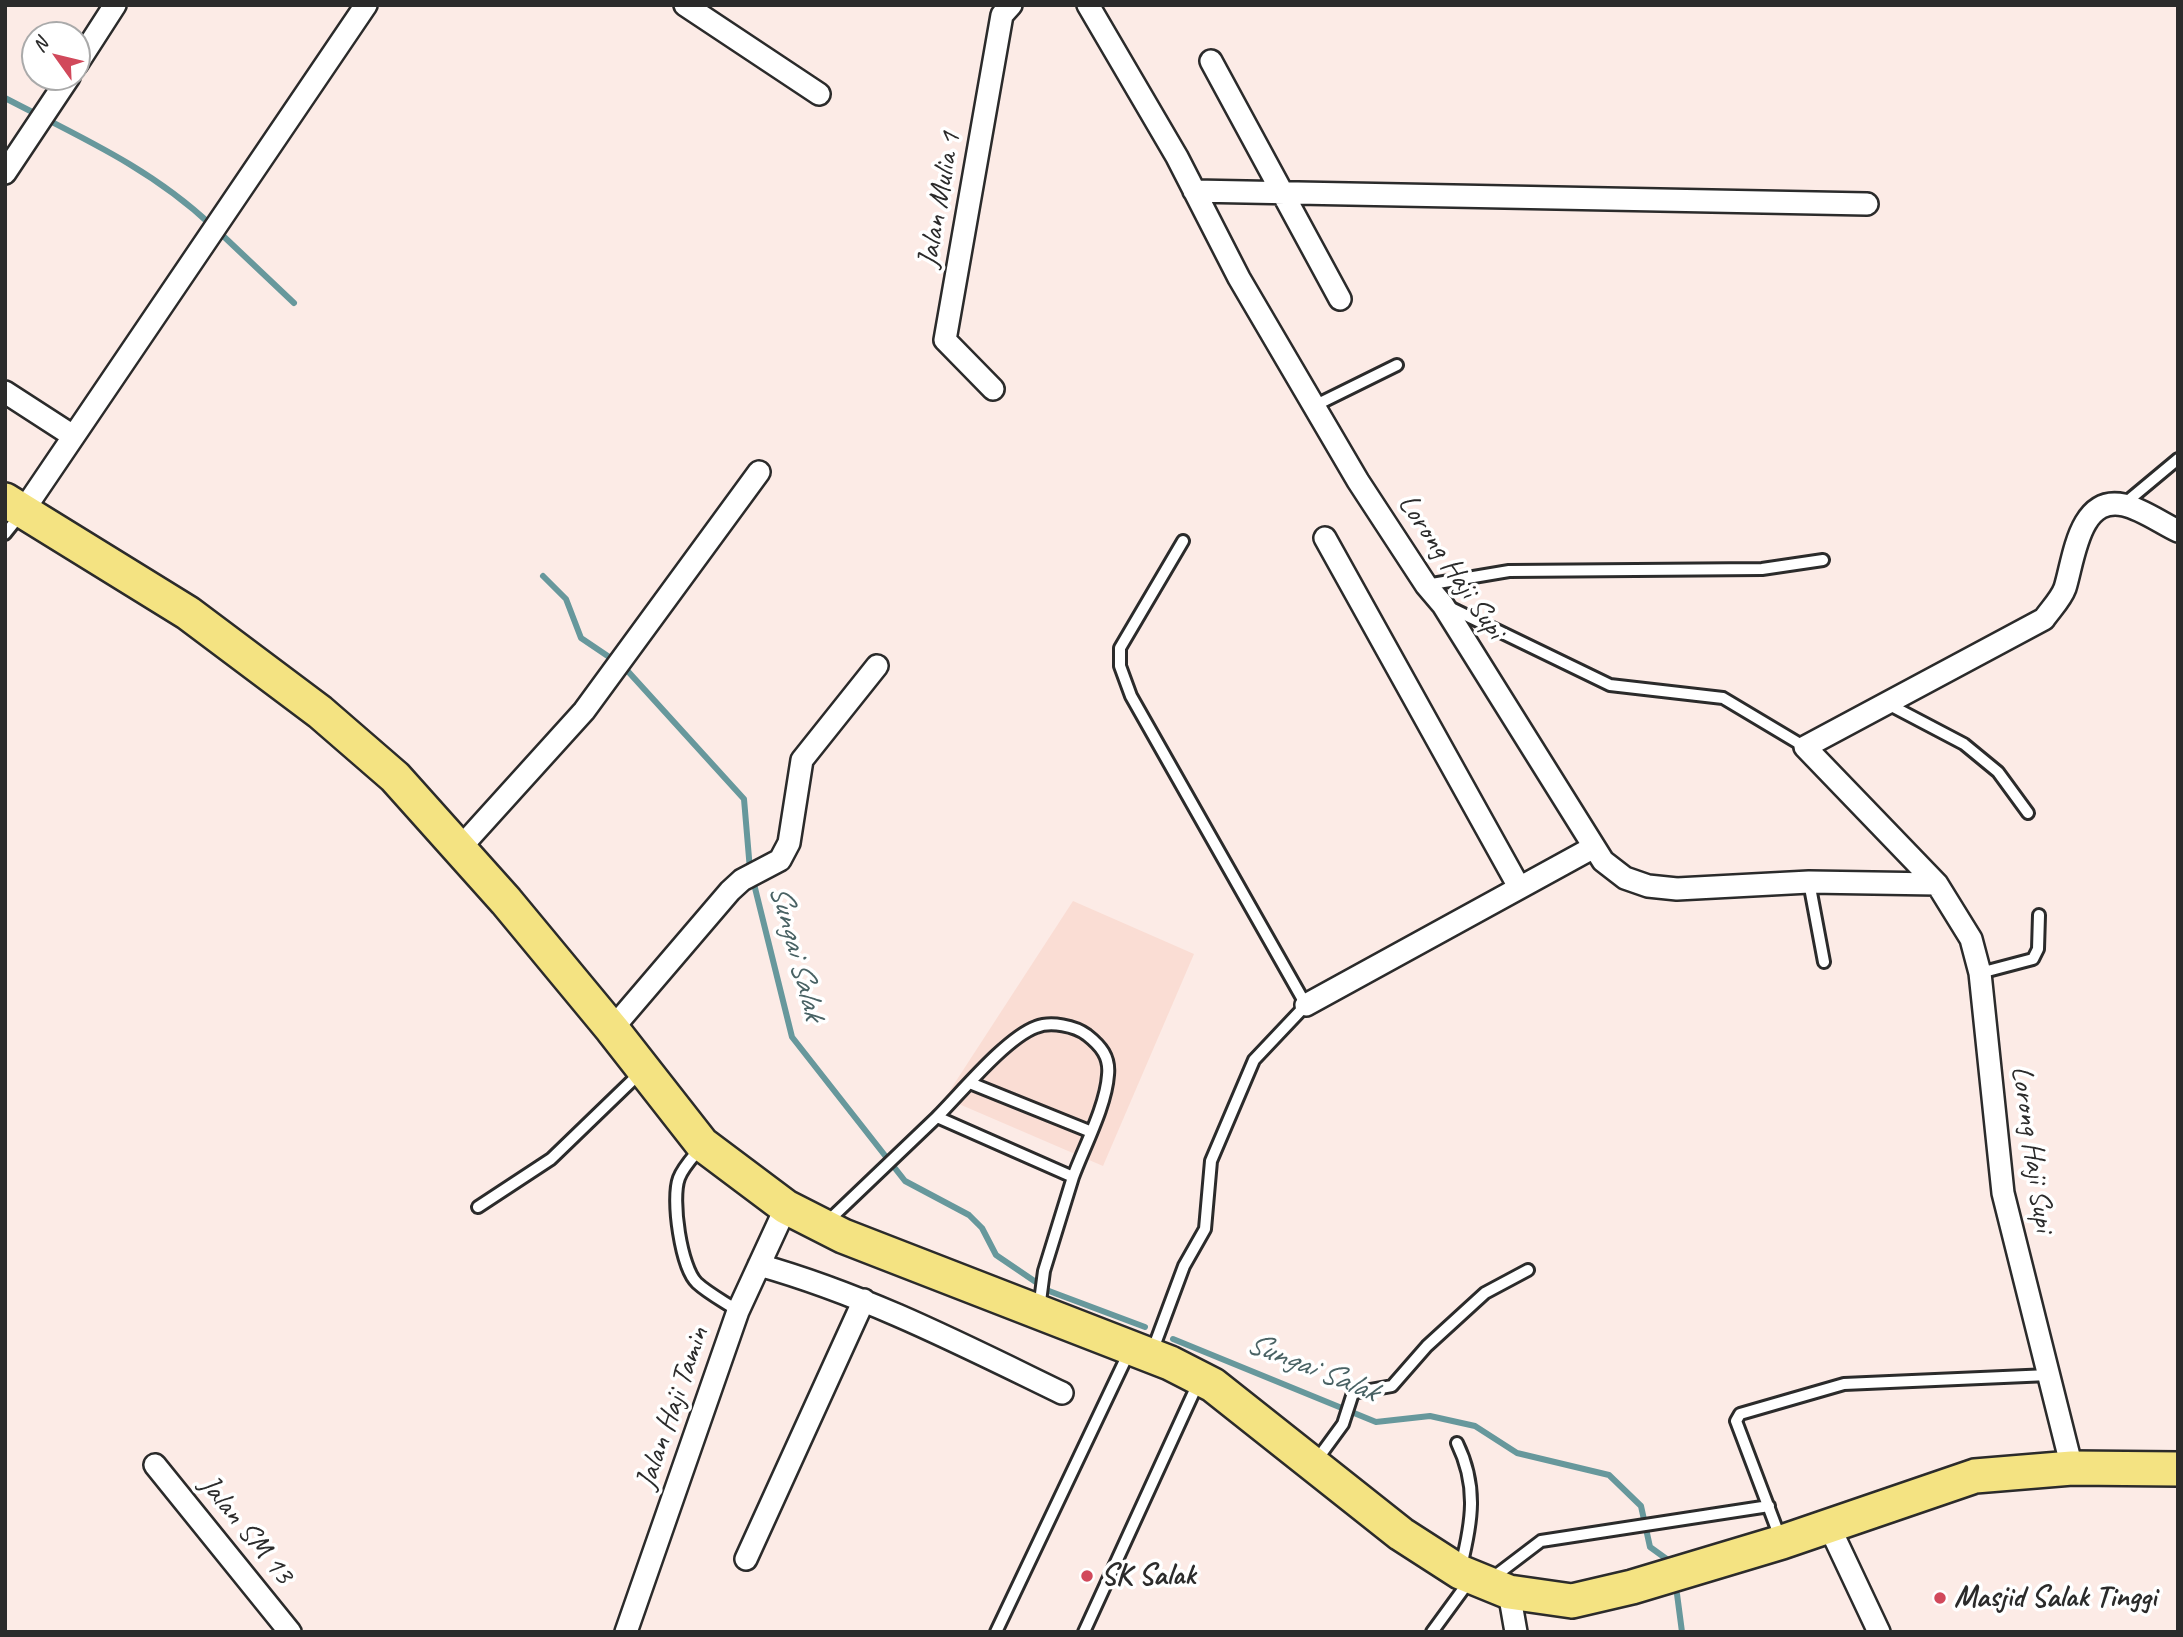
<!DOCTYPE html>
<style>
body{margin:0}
#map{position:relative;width:2183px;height:1637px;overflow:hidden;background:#fcebe6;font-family:Caveat,sans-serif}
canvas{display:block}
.frame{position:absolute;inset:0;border:7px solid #2b2b2b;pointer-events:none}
.north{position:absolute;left:21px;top:21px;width:70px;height:70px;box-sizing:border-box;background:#fff;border:2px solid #aaa;border-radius:50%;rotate:304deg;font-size:19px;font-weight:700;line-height:28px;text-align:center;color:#2b2b2b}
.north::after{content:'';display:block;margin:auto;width:24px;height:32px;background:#d1495b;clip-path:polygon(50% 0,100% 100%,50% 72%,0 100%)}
</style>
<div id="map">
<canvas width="2183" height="1637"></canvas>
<div class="frame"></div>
<div class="north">N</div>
</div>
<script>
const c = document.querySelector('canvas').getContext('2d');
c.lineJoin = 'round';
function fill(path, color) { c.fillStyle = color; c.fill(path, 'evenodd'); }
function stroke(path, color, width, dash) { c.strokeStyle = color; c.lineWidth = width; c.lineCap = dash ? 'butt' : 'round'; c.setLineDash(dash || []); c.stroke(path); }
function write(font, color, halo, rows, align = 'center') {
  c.font = font + ' Caveat,sans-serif'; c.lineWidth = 7; c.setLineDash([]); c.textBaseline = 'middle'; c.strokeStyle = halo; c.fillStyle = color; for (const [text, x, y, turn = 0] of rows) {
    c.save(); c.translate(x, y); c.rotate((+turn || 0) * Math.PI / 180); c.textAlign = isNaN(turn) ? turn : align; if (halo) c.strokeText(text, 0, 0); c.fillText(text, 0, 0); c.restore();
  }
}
const built = new Path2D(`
 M1073 901 1194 954 1103 1166 945 1098Z`);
const stream = new Path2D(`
 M5 98C78 136 151 168 211 225
 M219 232 294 303
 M543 576 566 599 581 638 624 667 744 799 750 870
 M753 880 792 1037 905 1181 969 1215 982 1228 996 1255 1049 1291 1145 1327
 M1173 1339 1376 1422 1430 1416 1475 1426 1517 1453 1609 1475 1641 1506 1650 1547 1668 1560
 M1677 1594 1682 1632`);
const service = new Path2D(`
 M1316 405 1397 365
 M2124 504 2178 459
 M5 534 21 514
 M1426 585 1509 571 1762 569 1823 560
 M1449 607 1610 685 1723 698 1805 747
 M1886 703 1964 744 1998 772 2028 813
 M1809 882 1824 962
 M1980 973 2033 959 2038 949 2039 915
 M970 1083 1089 1131
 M937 1117C961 1093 1006 1038 1036 1027 1051 1021 1075 1026 1087 1035 1101 1046 1110 1057 1108 1075 1106 1106 1084 1147 1073 1177
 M701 1147C694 1156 683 1167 679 1178 671 1199 681 1268 697 1283 709 1294 725 1302 738 1311
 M478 1207 551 1159 640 1073
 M826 1223 937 1117 1073 1177 1044 1271 1039 1309
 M1152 1352 1184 1266 1205 1229 1211 1161 1254 1060 1306 1005 1131 696 1120 666V648L1183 541
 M1457 1443C1478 1486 1472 1522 1461 1566
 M1316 1461 1343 1424 1353 1393 1392 1386 1427 1346 1485 1293 1528 1270
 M1781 1540 1736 1421 1740 1414 1844 1384 2049 1375
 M1491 1579 1541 1541 1769 1506
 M996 1632 1130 1350
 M1084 1632 1199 1381
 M1432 1632 1470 1580`);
const minor = new Path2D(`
 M685 5 819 94
 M1088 5 1177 157 1239 278 1358 481 1426 585 1443 605 1603 861 1625 878 1648 886 1677 889 1809 882 1937 884
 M1211 61 1340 299
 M77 64 115 5
 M5 173 69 77
 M1194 191 1867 204
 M993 389 945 340 1002 15 1011 5
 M5 392 73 436
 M23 511 366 5
 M1325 538 1519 887
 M460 848 584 711 759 472
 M1306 1005 1594 847
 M612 1029 730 891 742 880 780 860 789 843 802 760 877 666
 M759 1265C866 1295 963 1345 1062 1393
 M155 1465 290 1632
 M2072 1468 2003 1193 1980 973 1971 939 1937 884 1805 747 2044 619C2051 609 2061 599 2065 588 2074 559 2079 495 2124 505 2142 509 2161 523 2178 531
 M1829 1526 1879 1632
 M746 1559 864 1300
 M1509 1592 1516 1632
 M626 1632 738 1311 786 1207`);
const primary = new Path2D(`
 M5 500 188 613 320 712 395 777 506 901 612 1029 702 1144 786 1207 843 1236 1170 1363 1213 1385 1401 1534 1460 1572 1509 1592 1572 1601 1632 1587 1782 1542 1975 1476 2072 1468 2178 1469`);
const markers = [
 [1087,1576,7,"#d1495b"],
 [1940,1598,7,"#d1495b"]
];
const streetNames = [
 ["Jalan Mulia 1",940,200,-80],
 ["Lorong Haji Supi",1451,567,56],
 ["Lorong Haji Supi",2032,1149,82],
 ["Jalan Haji Tamin",673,1408,-71],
 ["Jalan SM 13",246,1530,51]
];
const poiNames = [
 ["SK Salak",1101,1576],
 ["Masjid Salak Tinggi",1954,1598]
];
const waterNames = [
 ["Sungai Salak",796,952,75],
 ["Sungai Salak",1312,1368,22]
];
fill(built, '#faddd4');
stroke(stream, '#67989c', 6);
stroke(service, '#2b2b2b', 16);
stroke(minor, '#2b2b2b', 26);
stroke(primary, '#2b2b2b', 38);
stroke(service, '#fff', 10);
stroke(minor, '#fff', 21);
stroke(primary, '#f4e382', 33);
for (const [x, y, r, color] of markers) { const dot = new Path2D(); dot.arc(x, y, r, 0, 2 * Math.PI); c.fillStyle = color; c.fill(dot); stroke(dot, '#fff', 2.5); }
write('30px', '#2b2b2b', '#fff', streetNames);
write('bold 30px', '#2b2b2b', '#fff', poiNames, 'left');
write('italic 32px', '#496264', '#fff', waterNames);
</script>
